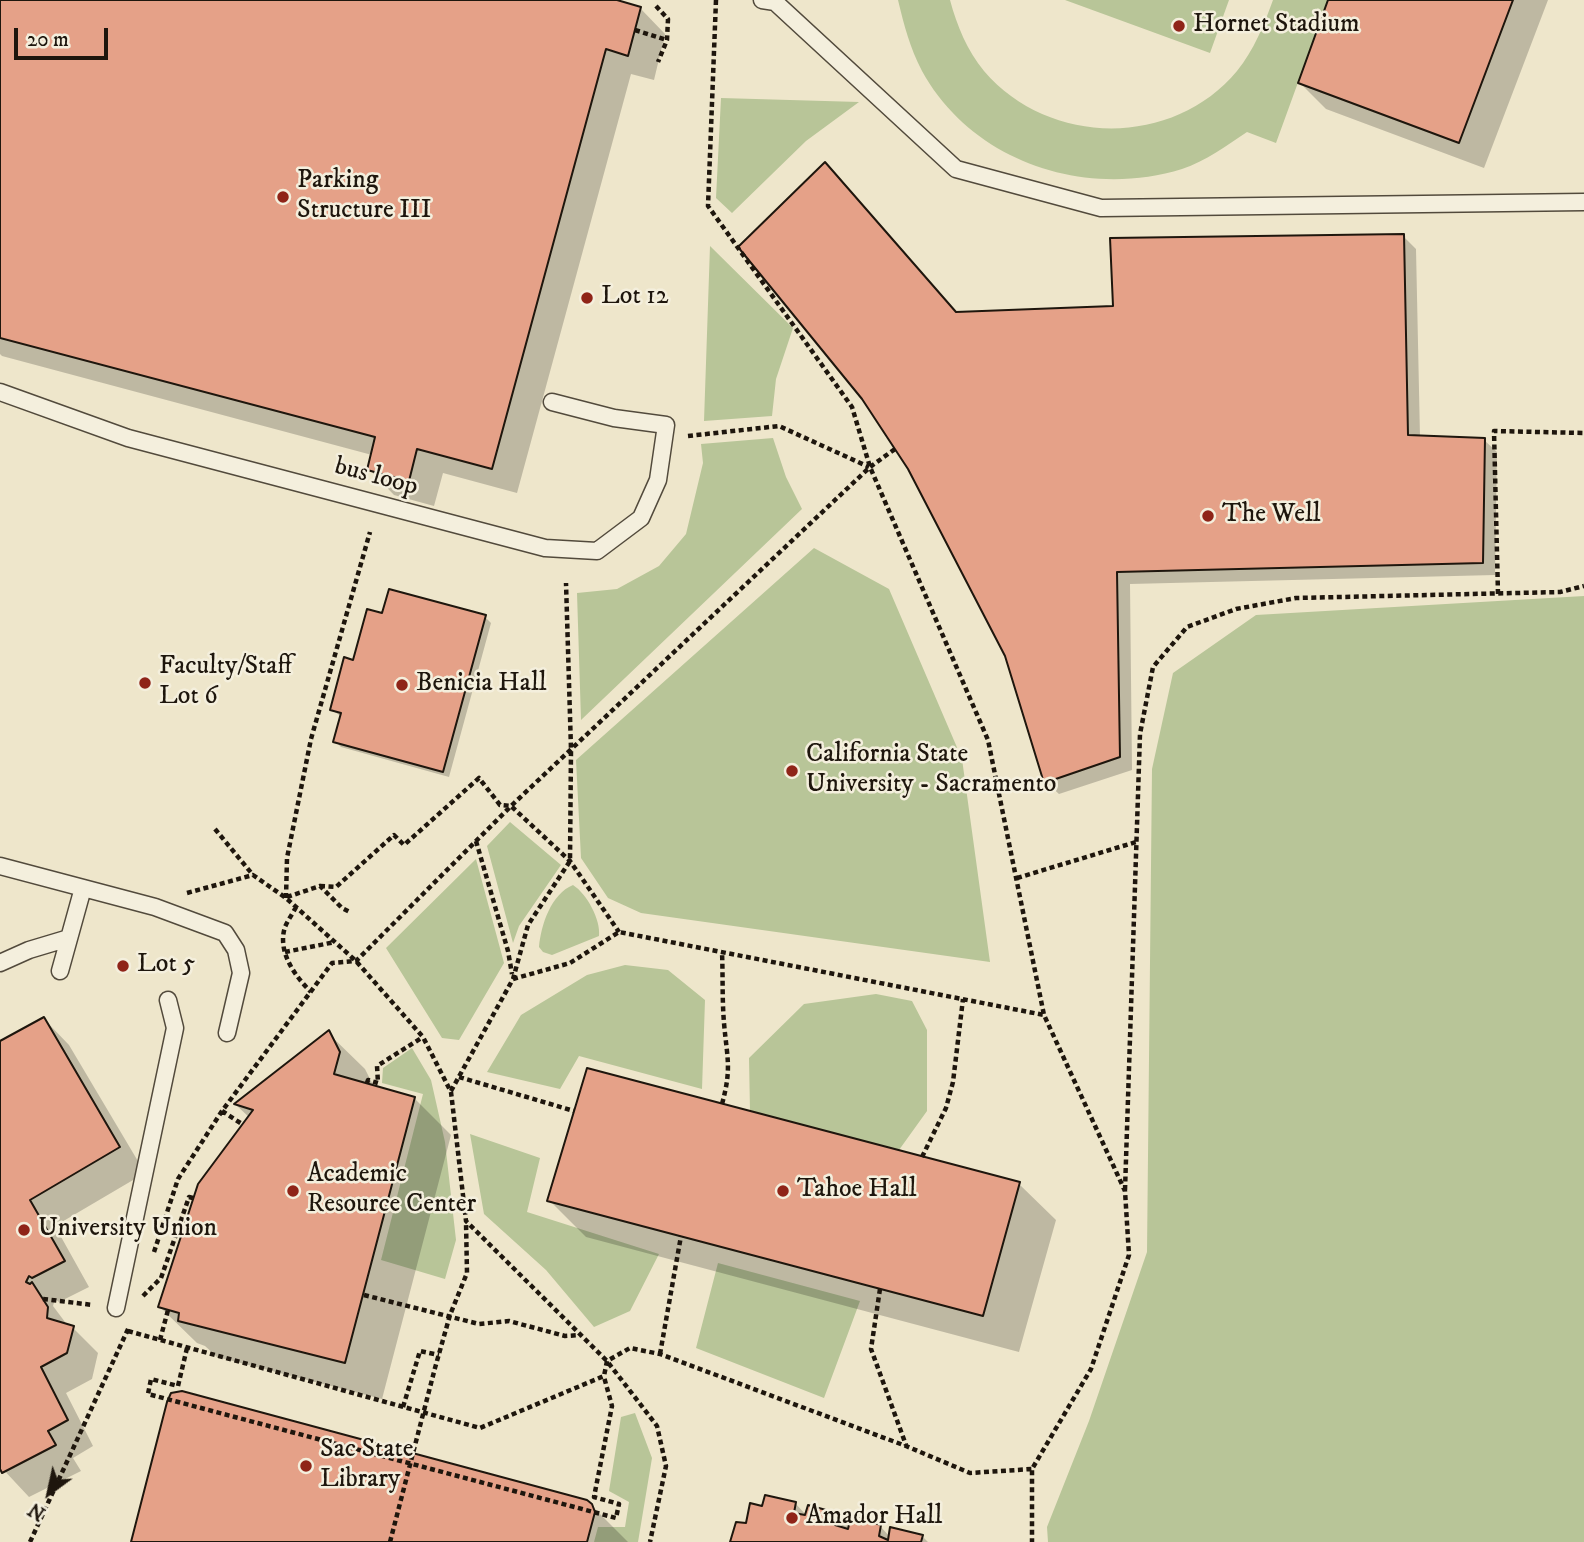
<!DOCTYPE html>
<style>
body{margin:0}
#map{position:relative;width:1584px;height:1542px;overflow:hidden;background:#eee6cb;font-family:"IM FELL DW Pica",serif}
canvas{display:block}
.north{position:absolute;left:14px;top:1458px;width:70px;height:70px;-webkit-text-stroke:5px #f4efdd;paint-order:stroke;rotate:213deg;font-size:19px;font-weight:700;line-height:28px;text-align:center;color:#1e160d}
.north::after{content:'';display:block;margin:auto;width:24px;height:32px;background:#1e160d;clip-path:polygon(50% 0,100% 100%,50% 72%,0 100%)}
.scale{position:absolute;left:14px;top:28px;width:94px;height:32px;box-sizing:border-box;border:4px solid #1e160d;border-top:0;padding-left:9px;font-size:21px;line-height:24px;white-space:nowrap;color:#1e160d;-webkit-text-stroke:5px #f4efdd;paint-order:stroke}
</style>
<div id="map">
<canvas width="1584" height="1542"></canvas>
<div class="north">N</div>
<div class="scale">20 m</div>
</div>
<script>
const c = document.querySelector('canvas').getContext('2d');
c.lineJoin = 'round';
function fill(path, color) { c.fillStyle = color; c.fill(path, 'evenodd'); }
function stroke(path, color, width, dash) { c.strokeStyle = color; c.lineWidth = width; c.lineCap = dash ? 'butt' : 'round'; c.setLineDash(dash || []); c.stroke(path); }
function write(font, color, halo, rows, align = 'center') {
  c.font = font + ' "IM FELL DW Pica",serif'; c.lineWidth = 5; c.setLineDash([]); c.textBaseline = 'middle'; c.strokeStyle = halo; c.fillStyle = color; for (const [text, x, y, turn = 0] of rows) {
    c.save(); c.translate(x, y); c.rotate((+turn || 0) * Math.PI / 180); c.textAlign = isNaN(turn) ? turn : align; if (halo) c.strokeText(text, 0, 0); c.fillText(text, 0, 0); c.restore();
  }
}
const green = new Path2D(`
 M898 0H950C957 26 967 50 984 71 1049 147 1173 148 1237 71 1254 50 1264 25 1273 0H1328L1276 143 1247 132C1226 146 1206 161 1182 169 1085 199 972 162 922 71 910 48 904 25 898 0Z
 M1065 0H1229L1210 53Z
 M721 98 859 102 806 141 732 213 716 198Z
 M710 246 793 328 776 379 772 416 704 421Z
 M773 438 786 477 802 509 581 720 577 593 617 589 659 566 686 534 703 463 701 444Z
 M814 548 889 589 962 759 990 962 641 913 608 898 581 858 576 760Z
 M1584 596V1542H1048L1047 1527 1089 1421 1147 1252 1152 769 1173 673 1256 615Z
 M510 822 561 865 519 926 513 943 487 846Z
 M476 859 504 963 459 1040 442 1038 386 948Z
 M573 885C587 894 601 920 599 936L552 955 543 952 539 947C541 925 551 894 573 885Z
 M625 965 668 970 705 1000 702 1089 579 1056 560 1089 487 1072 521 1015 587 975Z
 M876 994 912 1001 927 1030V1111L899 1150 750 1111 749 1058 804 1004Z
 M412 1048 431 1080 445 1142 456 1240 445 1279 381 1260 423 1094 382 1083 383 1068Z
 M470 1134 540 1158 527 1212 659 1254 630 1311 594 1327 546 1270 484 1214Z
 M718 1263 860 1301 824 1398 696 1348Z
 M635 1413 652 1458 638 1542H594L598 1527H625L629 1502 609 1491 621 1417Z`);
const shadow = new Path2D(`
 M0 0H619L625 5 640 8 665 34 654 80 631 74 517 493 443 473 434 506 394 495 369 469 372 455 2 356 0 354Z
 M1330 0H1548L1484 168 1326 109 1300 83Z
 M1403 236 1416 249 1420 437 1484 440 1497 452 1495 575 1130 584 1132 770 1059 794 1046 782 957 314 1115 308Z
 M384 615 485 617 491 623 449 777 341 747 335 741 342 717 332 710 354 662Z
 M44 1019 69 1045 145 1173 55 1226 89 1287 59 1302 55 1299 53 1306 68 1326 73 1328 98 1353 92 1379 66 1393 93 1446 73 1458 81 1471 29 1497 0 1466V1043Z
 M328 1033 365 1069 374 1087 414 1098 451 1135 382 1399 217 1357 205 1346 197 1343 160 1307 250 1118 236 1105Z
 M1019 1184 1056 1220 1019 1352 586 1237 549 1200Z
 M795 1503 807 1516 837 1514 850 1528 880 1526 890 1537 922 1536 928 1542H732L763 1508Z
 M591 1505 628 1542H132Z`);
const building = new Path2D(`
 M0 0H617L641 7 628 56 606 49 492 469 417 449 409 481 367 470 375 437 0 338Z
 M1328 0H1513L1459 143 1298 83Z
 M825 162 956 312 1113 306 1110 238 1404 234 1408 435 1485 438 1483 563 1117 572 1120 757 1044 783 1005 656 908 469 862 399 738 247Z
 M389 589 486 615 443 772 333 742 341 713 330 710 344 657 353 660 367 609 382 613Z
 M44 1017 120 1147 30 1200 65 1261 32 1278 29 1276 26 1282 30 1284 32 1282 48 1307 47 1318 74 1326 67 1353 41 1367 68 1420 48 1431 56 1445 2 1473 0 1469V1041Z
 M329 1030 340 1052 334 1074 415 1097 345 1363 178 1321 179 1313 158 1307 198 1184 253 1110 234 1104Z
 M587 1068 1020 1182 983 1316 547 1201Z
 M182 1391 587 1500 592 1504 595 1512 587 1542H131L167 1402 171 1393Z
 M765 1495 796 1502 794 1513 805 1515 808 1505 837 1513 835 1525 848 1529 851 1516 881 1525 879 1536 888 1540 890 1527 923 1535 921 1542H730L736 1522 746 1523 750 1503 762 1506Z`);
const path = new Path2D(`
 M716 0 708 206 852 407 870 467 988 740 1044 1015 1125 1191 1129 1255 1091 1369 1032 1469V1542
 M656 6 668 19 667 40 658 62
 M635 30 667 40
 M688 436 779 426 869 467
 M1498 594 1494 431 1584 433
 M215 829 253 875
 M476 841 508 951 512 974
 M1017 878 1136 842
 M320 886 336 887 394 835 404 845 479 778 500 805 511 806 570 861 619 932
 M187 893 253 875 286 898 356 961 423 1037 451 1092 466 1221 607 1361 657 1426 666 1466 650 1542
 M287 897 320 886 342 908 350 912
 M286 898 287 858 311 739 370 532
 M296 907C293 913 288 920 285 927 277 952 295 976 311 992
 M285 952 335 942
 M513 979 570 963 619 932 1044 1015
 M459 1077 574 1111
 M367 1083 368 1080 378 1083 377 1066 423 1037
 M451 1091 513 979 528 925 570 861 571 749 566 583
 M722 1104C732 1068 727 1058 724 1023 722 999 723 975 722 952
 M222 1111 242 1124
 M922 1157 946 1108 953 1082 963 999
 M1125 1190 1140 734 1153 667 1187 627 1236 609 1296 598 1560 592 1584 586
 M154 1252 178 1179 222 1111 332 963 356 961 511 806 870 467 895 449
 M880 1289 871 1349 906 1445
 M364 1295 479 1324 509 1321 565 1336 581 1335
 M143 1296 161 1278 189 1197 193 1198
 M43 1299 93 1305
 M128 1331 480 1428 604 1376 607 1361 630 1348 660 1354 906 1446 970 1473 1032 1469
 M160 1340 168 1310
 M187 1348 178 1386 151 1379 148 1394 616 1518 619 1504 594 1497 612 1406 604 1377
 M660 1354 681 1236
 M403 1407 420 1351 439 1355
 M30 1542 129 1327
 M390 1542 435 1368 450 1315 467 1273 466 1222`);
const service = new Path2D(`
 M762 0 775 2 956 169 1101 208 1584 202
 M0 392 128 438 545 548 597 551 641 518 658 480 666 425 614 418 552 402
 M0 866 155 907 225 933 236 950 241 973 227 1033
 M0 963 29 950 69 938
 M60 971 83 888
 M116 1308 175 1028 168 1000`);
const markers = [
 [1179,26,7,"#8f2418"],
 [283,197,7,"#8f2418"],
 [587,298,7,"#8f2418"],
 [1208,516,7,"#8f2418"],
 [145,683,7,"#8f2418"],
 [402,685,7,"#8f2418"],
 [792,771,7,"#8f2418"],
 [123,966,7,"#8f2418"],
 [293,1191,7,"#8f2418"],
 [783,1191,7,"#8f2418"],
 [24,1230,7,"#8f2418"],
 [306,1466,7,"#8f2418"],
 [792,1518,7,"#8f2418"]
];
const poiNames = [
 ["Hornet Stadium",1193,26],
 ["Parking",297,182],
 ["Structure III",297,212],
 ["Lot 12",601,298],
 ["The Well",1222,516],
 ["Faculty/Staff",159,668],
 ["Lot 6",159,698],
 ["Benicia Hall",416,685],
 ["California State",806,756],
 ["University - Sacramento",806,786],
 ["Lot 5",137,966],
 ["Academic",307,1176],
 ["Resource Center",307,1206],
 ["Tahoe Hall",797,1191],
 ["University Union",38,1230],
 ["Sac State",320,1451],
 ["Library",320,1481],
 ["Amador Hall",806,1518]
];
const streetNames = [
 ["bus loop",376,478,15]
];
fill(green, '#b8c598');
fill(shadow, '#0003');
fill(building, '#e5a188');
stroke(building, '#1e160d', 2);
stroke(service, '#524a3c', 19);
stroke(path, '#1e160d', 4.5, [5, 3.5]);
stroke(service, '#f4efdd', 16);
for (const [x, y, r, color] of markers) { const dot = new Path2D(); dot.arc(x, y, r, 0, 2 * Math.PI); c.fillStyle = color; c.fill(dot); stroke(dot, '#f4efdd', 2.5); }
write('26px', '#1e160d', '#f4efdd', poiNames, 'left');
write('26px', '#1e160d', '#f4efdd', streetNames);
</script>
